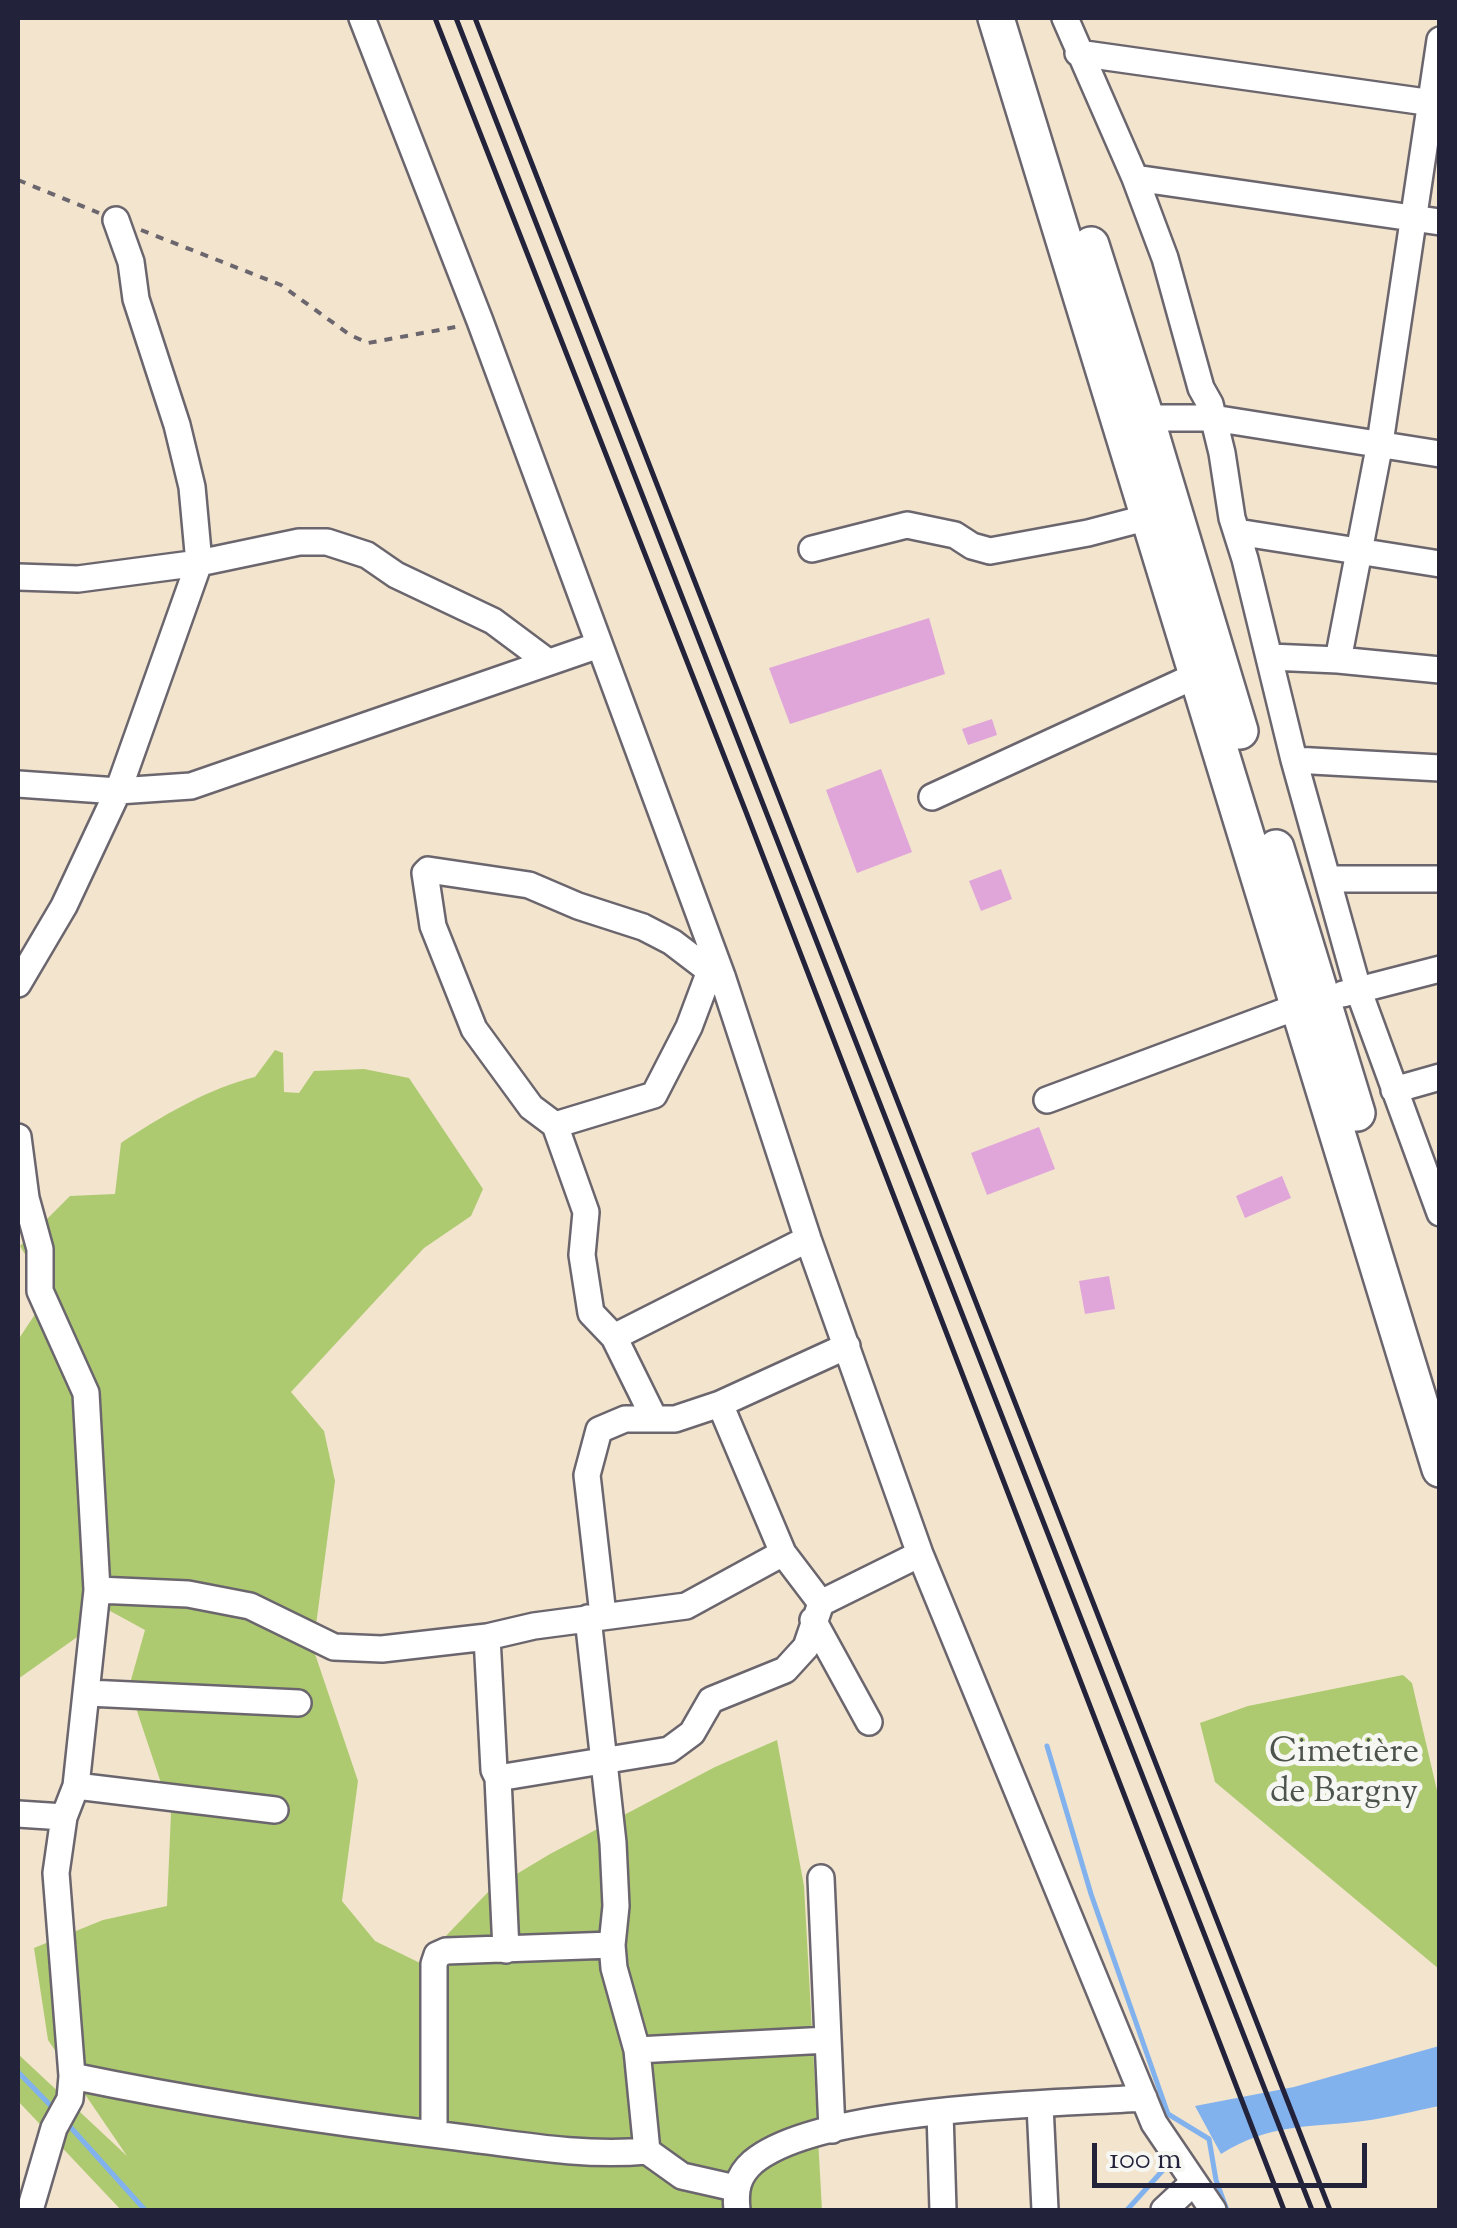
<!DOCTYPE html>
<meta charset="utf-8">
<style>
body{margin:0}
#map{position:relative;width:1457px;height:2228px;overflow:hidden;background:#f2e4cd;font-family:"Sorts Mill Goudy",serif}
canvas{display:block}
.frame{position:absolute;inset:0;border:20px solid #22223b;pointer-events:none}
.scale{position:absolute;left:1092px;top:2143px;width:275px;height:45px;box-sizing:border-box;border:5px solid #22223b;border-top:0;padding-left:12px;font-size:30px;line-height:35px;white-space:nowrap;color:#22223b;-webkit-text-stroke:8px #f6f6f2;paint-order:stroke}
</style>
<div id="map">
<canvas width="1457" height="2228"></canvas>
<div class="frame"></div>
<div class="scale">100 m</div>
</div>
<script>
const c = document.querySelector('canvas').getContext('2d');
c.lineJoin = 'round';
function fill(path, color) { c.fillStyle = color; c.fill(path, 'evenodd'); }
function stroke(path, color, width, dash) { c.strokeStyle = color; c.lineWidth = width; c.lineCap = dash ? 'butt' : 'round'; c.setLineDash(dash || []); c.stroke(path); }
function write(font, color, halo, rows, align = 'center') {
  c.font = font + ' "Sorts Mill Goudy",serif'; c.lineWidth = 10; c.setLineDash([]); c.textBaseline = 'middle'; c.strokeStyle = halo; c.fillStyle = color; for (const [text, x, y, turn = 0] of rows) {
    c.save(); c.translate(x, y); c.rotate((+turn || 0) * Math.PI / 180); c.textAlign = isNaN(turn) ? turn : align; if (halo) c.strokeText(text, 0, 0); c.fillText(text, 0, 0); c.restore();
  }
}
const green = new Path2D(`
 M275 1050 283 1053 284 1092 299 1093 314 1071 364 1069 409 1078 483 1189 471 1216 424 1248 291 1392 324 1431 335 1481 313 1648 358 1781 342 1901 375 1941 420 1963 490 1890 550 1854 715 1767 777 1740 804 1886 822 2210H121L18 2101V2054L127 2156 48 2040 34 1948 103 1920 167 1906 171 1813 129 1687 145 1630 101 1606 80 1635 18 1679V1340L49 1293 20 1246 70 1196 115 1194 121 1143C160 1117 209 1088 255 1077Z
 M1403 1675 1412 1683 1439 1799V1969L1215 1782 1200 1723 1248 1706Z`);
const water = new Path2D(`
 M1439 2046V2106C1414 2111 1388 2118 1363 2121 1307 2128 1271 2123 1221 2154L1195 2106 1294 2087Z`);
const stream = new Path2D(`
 M1047 1746 1091 1894 1168 2114 1209 2139 1216 2180 1227 2210
 M18 2072 54 2109
 M65 2121 145 2210
 M1127 2210 1164 2169`);
const building = new Path2D(`
 M929 618 945 674 790 724 769 668Z
 M992 719 997 735 968 745 962 729Z
 M881 769 912 852 857 873 826 790Z
 M1001 869 1012 899 981 911 969 881Z
 M1039 1127 1055 1169 987 1195 971 1153Z
 M1282 1176 1291 1198 1245 1218 1236 1196Z
 M1109 1276 1115 1309 1085 1314 1079 1281Z`);
const path = new Path2D(`
 M18 180 99 213
 M141 230 281 285 350 335 368 343 461 326`);
const minor = new Path2D(`
 M362 18 480 321 722 976 808 1239 920 1554 1154 2123 1213 2210
 M1065 18 1135 178 1165 258 1201 388 1210 404 1222 453 1232 518 1245 559 1294 760 1358 989 1440 1213
 M1078 53 1440 104
 M1135 178 1440 222
 M1146 418H1213L1440 454
 M1237 532 1440 564
 M812 549 907 525 955 535 972 546 990 551 1088 533 1149 517
 M18 577 78 579 199 563 299 542H327L367 555 396 575 493 621 548 662
 M1270 657 1338 660 1440 670
 M1338 660 1380 443 1440 40
 M1294 760 1440 768
 M18 784 118 791 191 786 599 645
 M932 797 1197 675
 M1330 879H1440
 M18 984 64 906 118 791 199 563 192 487 177 425 136 299 131 262 116 220
 M1343 994 1440 969
 M1394 1090 1440 1077
 M1047 1100 1299 1006
 M555 1125 654 1095 689 1027 710 971
 M18 1137 26 1198 40 1249V1291L86 1393 97 1590 76 1786 64 1817
 M614 1337 808 1239
 M654 1418 614 1337 591 1313 582 1255 586 1212 555 1125 531 1107 474 1029 433 926 425 873 428 870 529 885 578 906 643 927 672 942 710 971 722 976
 M97 1590 188 1594 250 1606 334 1647 382 1649 487 1637 494 1770 498 1778 669 1750 692 1733 711 1700 785 1670 806 1647 821 1603 920 1554
 M821 1603 783 1553 720 1404 847 1346
 M603 1615 587 1475 599 1430 625 1419H675L720 1404
 M588 1618 613 1843 616 1906 612 1945 614 1968 637 2050 647 2151 682 2176 735 2188
 M813 1620 869 1722
 M487 1637 534 1626 686 1606 783 1553
 M88 1693 298 1703
 M498 1778 506 1950
 M76 1786 275 1810
 M18 1814 64 1817 56 1873 72 2076 70 2099 54 2128 30 2210
 M821 1878 832 2130
 M637 2050 828 2040
 M72 2076C197 2102 322 2121 449 2136 515 2144 580 2157 647 2151
 M1040 2105 1045 2210
 M940 2112 943 2210
 M434 2134V1964L437 1955 446 1951 612 1945
 M737 2210C735 2191 737 2176 753 2162 819 2107 1053 2104 1144 2098
 M1164 2210 1193 2183`);
const highway = new Path2D(`
 M996 18 1440 1469
 M1091 245 1146 418 1240 731
 M1276 848 1357 1113`);
const rail = new Path2D(`
 M435 18 746 812 1284 2210
 M456 18 1312 2210
 M475 18 1330 2210`);
const parkNames = [
 ["Cimetière",1344,1755],
 ["de Bargny",1344,1795]
];
fill(green, '#aeca71');
fill(water, '#82b2ed');
stroke(stream, '#82b2ed', 5);
fill(building, '#e0a6da');
stroke(minor, '#6b666e', 30);
stroke(highway, '#6b666e', 40);
stroke(path, '#6b666e', 4, [8, 8]);
stroke(minor, '#fff', 25);
stroke(highway, '#fff', 35);
stroke(rail, '#22223b', 5);
write('35px', '#4c544b', '#f6f6f2', parkNames);
</script>
